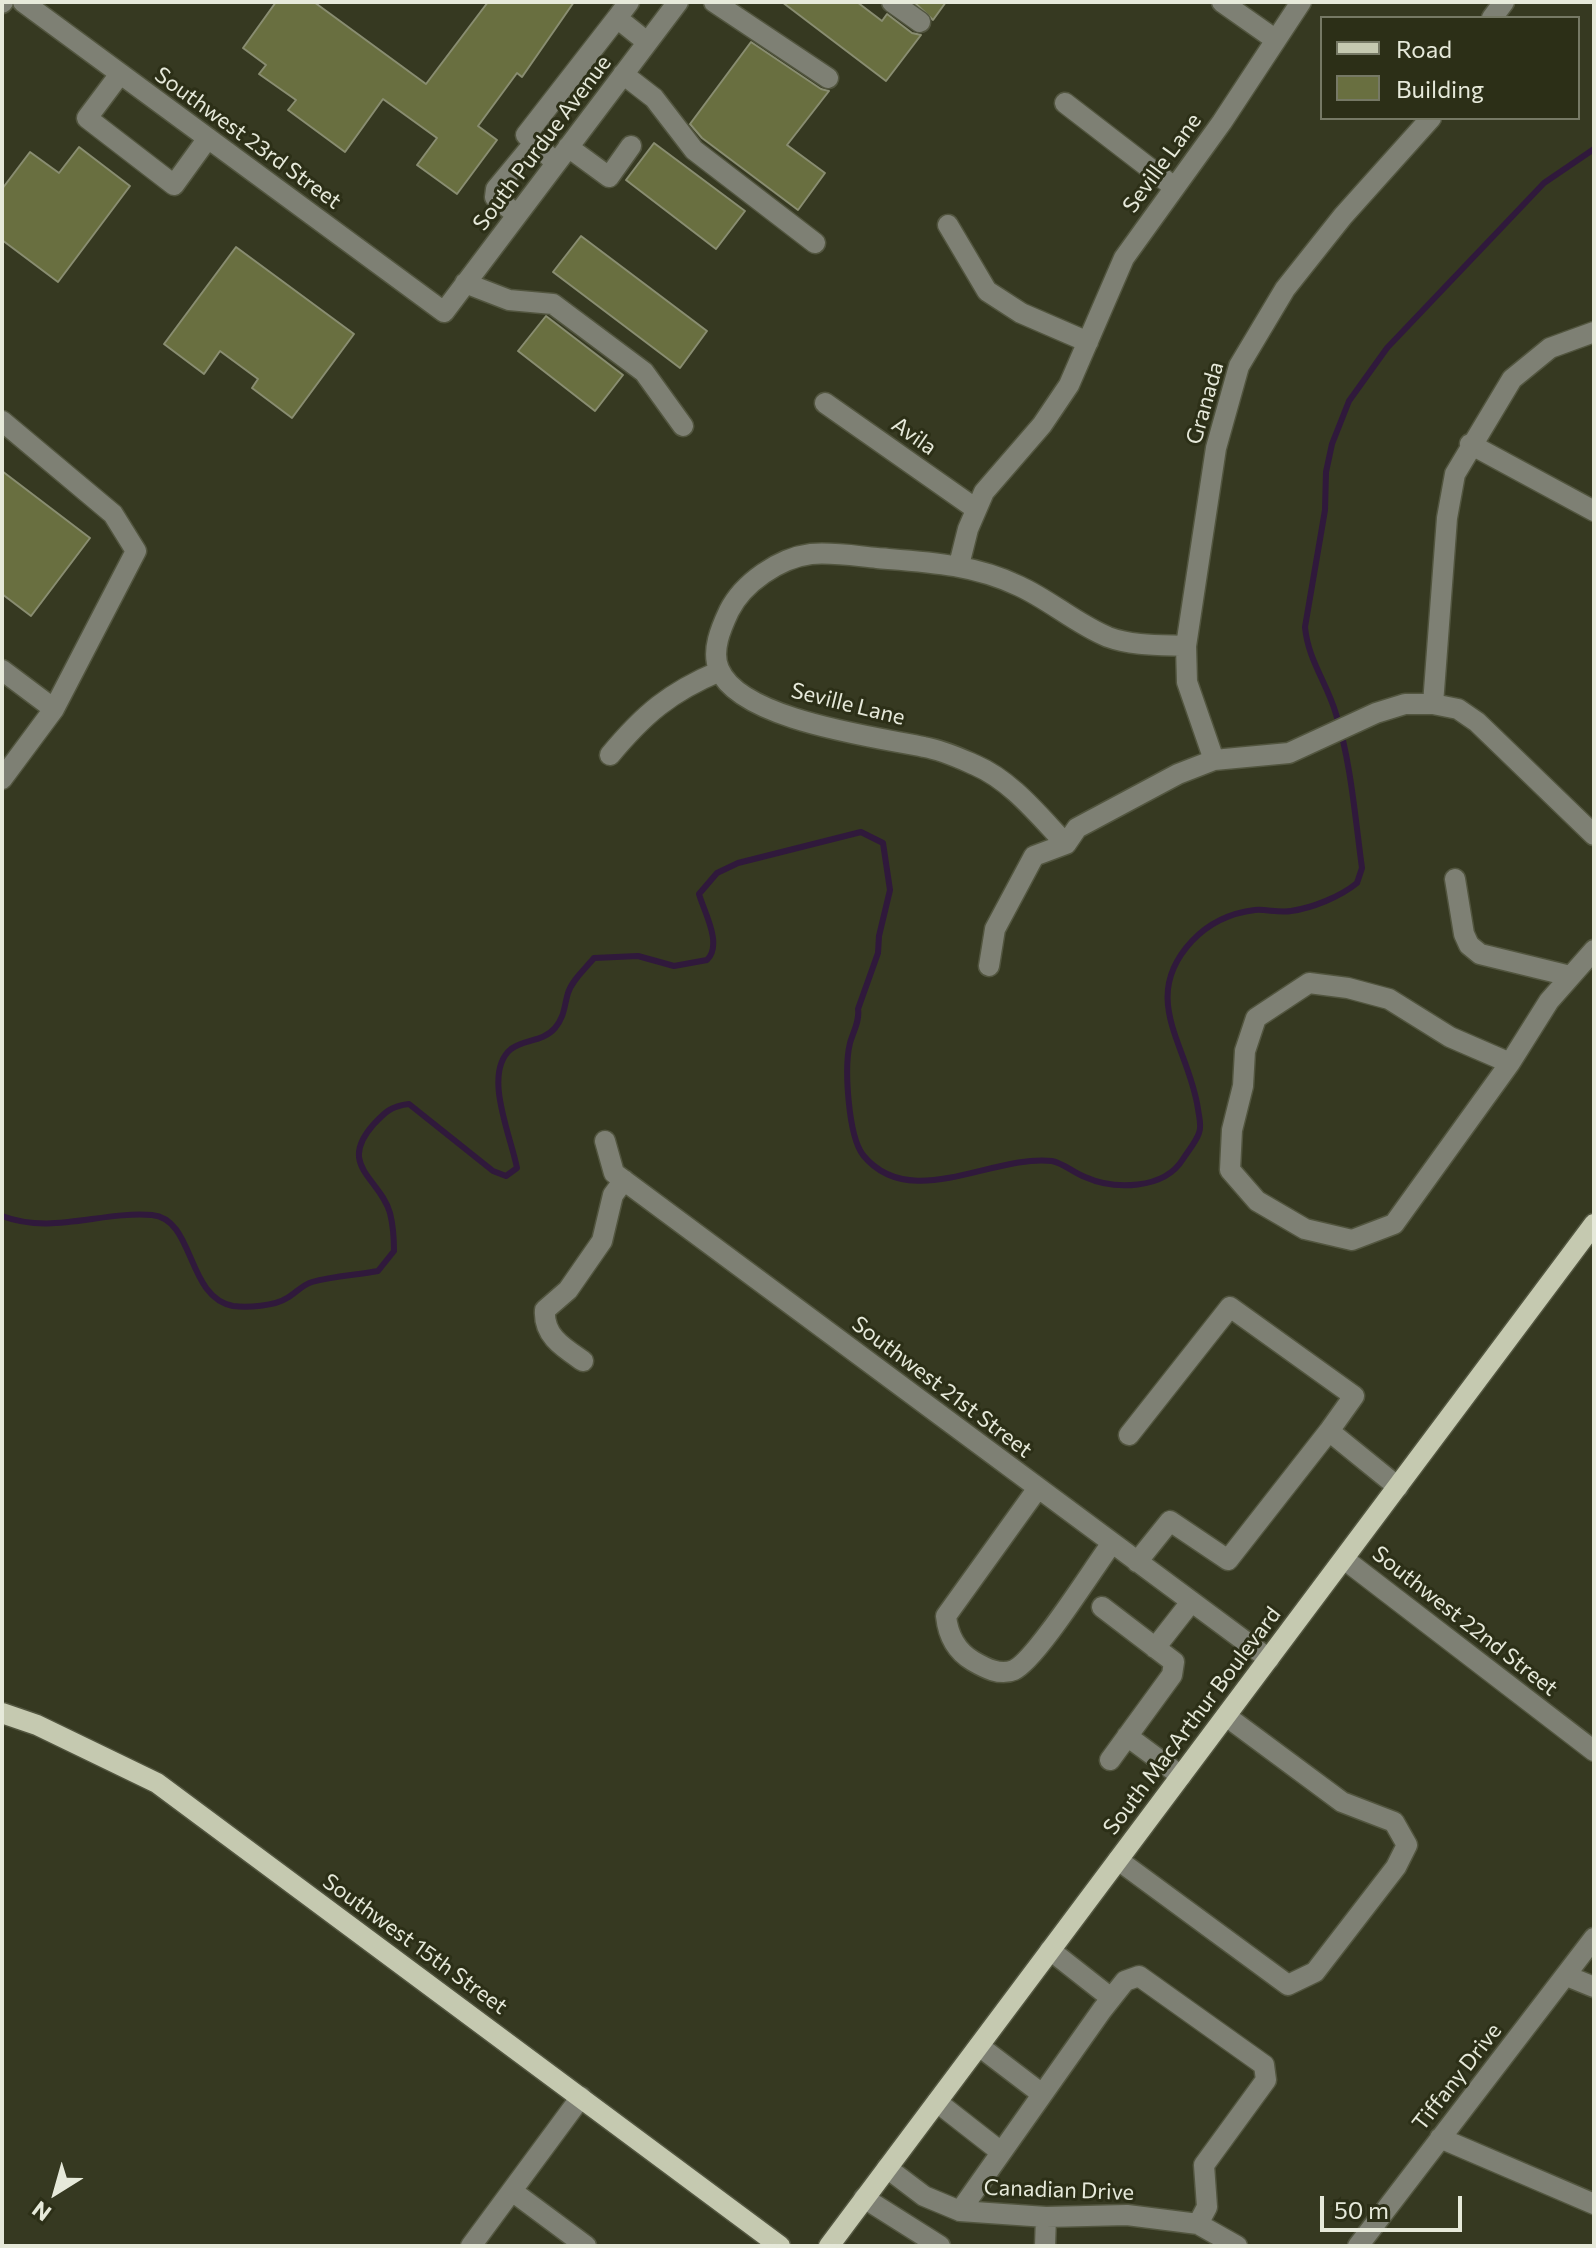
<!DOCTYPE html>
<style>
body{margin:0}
#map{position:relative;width:1596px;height:2248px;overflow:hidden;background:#363921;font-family:Commissioner,sans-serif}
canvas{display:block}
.frame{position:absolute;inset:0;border:4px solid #e6e9da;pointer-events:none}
.legend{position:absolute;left:1320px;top:16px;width:260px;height:104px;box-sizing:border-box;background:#2c2f17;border:2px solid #767965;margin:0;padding:10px 14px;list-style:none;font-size:24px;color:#e6e9da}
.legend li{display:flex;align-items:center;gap:16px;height:40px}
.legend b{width:40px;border:2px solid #767965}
.north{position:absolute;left:16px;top:2152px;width:80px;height:80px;-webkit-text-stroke:6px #2c2f17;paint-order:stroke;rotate:217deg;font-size:22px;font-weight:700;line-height:32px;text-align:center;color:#e6e9da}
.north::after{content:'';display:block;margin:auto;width:28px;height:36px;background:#e6e9da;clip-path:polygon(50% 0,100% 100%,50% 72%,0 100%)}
.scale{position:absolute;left:1320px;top:2196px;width:142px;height:36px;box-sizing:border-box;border:4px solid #e6e9da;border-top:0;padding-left:10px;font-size:24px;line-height:28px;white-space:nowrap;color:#e6e9da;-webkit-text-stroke:6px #2c2f17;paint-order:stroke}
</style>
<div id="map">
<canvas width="1596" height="2248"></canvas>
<div class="frame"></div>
<ul class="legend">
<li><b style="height:10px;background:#c5c9b0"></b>Road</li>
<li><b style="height:22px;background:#696f40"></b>Building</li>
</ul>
<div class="north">N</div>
<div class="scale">50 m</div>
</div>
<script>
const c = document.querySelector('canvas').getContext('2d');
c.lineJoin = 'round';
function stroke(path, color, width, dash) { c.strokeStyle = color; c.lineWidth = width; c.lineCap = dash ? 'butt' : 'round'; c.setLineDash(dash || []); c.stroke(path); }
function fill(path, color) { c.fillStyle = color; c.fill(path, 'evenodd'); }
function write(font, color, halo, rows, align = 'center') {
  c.font = font + ' Commissioner,sans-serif'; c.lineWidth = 6; c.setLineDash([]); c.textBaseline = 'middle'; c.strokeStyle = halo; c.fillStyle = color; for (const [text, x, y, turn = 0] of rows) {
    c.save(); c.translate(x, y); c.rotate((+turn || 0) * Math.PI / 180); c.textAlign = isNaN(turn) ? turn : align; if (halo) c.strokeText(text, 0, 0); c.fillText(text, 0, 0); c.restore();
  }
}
const stream = new Path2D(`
 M2 1216C52 1235 101 1211 152 1215 195 1219 186 1297 233 1306 247 1308 275 1306 287 1298 296 1293 302 1285 312 1282 333 1276 357 1275 378 1271L394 1251C394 1239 393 1225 390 1213 380 1178 337 1166 373 1125 385 1112 391 1106 409 1104L493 1171 506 1176 517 1168C511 1136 482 1073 511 1049 524 1039 543 1042 555 1028 565 1016 564 1006 568 993 572 980 585 969 594 958L638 956 674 966 707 960C723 944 704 912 699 894L717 873 738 863 861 832 883 843 890 890 879 936 878 953 858 1009C860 1021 853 1032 850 1043 844 1067 848 1135 863 1155 910 1213 993 1154 1052 1161 1063 1163 1074 1173 1085 1177 1114 1190 1164 1190 1183 1159 1188 1151 1196 1142 1199 1133 1202 1126 1199 1117 1198 1109 1189 1046 1138 999 1192 941 1208 924 1230 913 1255 910 1266 909 1279 913 1291 911 1312 908 1340 897 1357 883L1362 868C1355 817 1351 763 1336 714 1327 683 1308 660 1305 627L1325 510 1326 472 1332 444 1349 401 1387 348 1544 183 1594 149`);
const building = new Path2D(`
 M276 2H314L426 84 488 2H574L522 77 517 73 478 126 497 140 457 194 417 165 437 138 383 99 345 152 288 110 296 100 259 74 266 65 243 48Z
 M782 2H857L882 21 887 14 912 33 921 35 886 81Z
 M914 2H946L933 20Z
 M751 42 821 89 829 91 787 145 825 173 798 210 702 138 690 124Z
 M654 143 745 211 716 249 626 180Z
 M79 147 130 186 58 282 2 240V189L30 152 59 173Z
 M581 236 707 331 680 368 553 272Z
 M236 247 354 334 292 418 252 388 258 379 220 351 204 374 164 344Z
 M546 316 623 375 595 411 518 351Z
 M2 471 90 538 31 616 2 594Z`);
const minor = new Path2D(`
 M23 2 444 312 678 2
 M714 2 828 78
 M892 2 920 22
 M1222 2 1276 40
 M2 3 3 2
 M617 18 629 2
 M1492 18 1504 2
 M120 74 87 118 174 185 208 138
 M623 74 654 98 694 150 815 243
 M1065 103 1174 187
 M568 147 609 177 631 146
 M556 163 526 135 617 18 647 42
 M517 215 495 197 496 189 534 143
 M948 225 987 291 1021 313 1088 342
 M465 283 509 300 553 304 644 372 683 426
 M1594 332 1550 348 1512 379 1455 474 1447 518 1433 704 1458 709 1477 722 1594 835
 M825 403 976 509
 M2 421 113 514 136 551 54 709 2 779
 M1470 444 1594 511
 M959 565 968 529 984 492 1042 425 1069 385 1124 258 1222 122 1301 2
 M2 670 54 709
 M610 755C644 714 670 692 720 671
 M1214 760 1187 682 1186 646 1216 448 1239 366 1285 289 1343 216 1431 118
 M1066 844C1039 816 1012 781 975 765 959 758 942 750 924 747 876 737 740 720 719 669 711 651 721 628 729 611 743 583 779 558 811 554 833 552 856 556 877 558 927 562 973 564 1019 586 1050 600 1076 624 1108 637 1132 646 1161 645 1186 646
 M1455 879 1464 934 1469 945 1480 954 1570 976
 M989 966 995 929 1034 856 1066 844 1077 828 1178 774 1214 760 1289 753 1376 713 1405 704H1433
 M1510 1063 1450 1037 1389 999 1348 988 1309 983 1256 1018 1245 1051 1243 1086 1232 1130 1230 1170 1257 1201 1305 1229 1352 1240 1394 1224 1510 1063 1549 1001 1594 950
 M605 1141 614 1173 1269 1659
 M583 1361C564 1348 543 1336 545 1310L568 1290 602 1241 613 1195 624 1180
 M1129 1435 1230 1307 1354 1396 1329 1431 1398 1487
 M1038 1488 946 1616C948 1635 956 1651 973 1661 985 1668 1000 1676 1014 1670 1036 1660 1094 1567 1112 1543
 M1344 1559 1594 1751
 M1137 1562 1170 1521 1228 1560 1329 1431
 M1102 1607 1174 1662 1172 1675 1110 1760
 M1155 1648 1191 1602
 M1127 1736 1181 1776
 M1118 1860 1288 1985 1315 1972 1396 1867 1407 1845 1394 1822 1342 1802 1226 1716
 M1050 1950 1111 1998
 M1567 1976 1594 1987
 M979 2046 1042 2094
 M937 2102 1001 2152
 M1440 2138 1594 2204
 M887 2168 924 2196 960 2211 1046 2217 1127 2215 1198 2224 1237 2246
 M512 2191 586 2246
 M864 2198 940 2246
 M960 2211 1102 2010 1125 1981 1139 1976 1264 2065 1266 2080 1204 2165 1207 2207 1198 2224
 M471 2246 581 2097
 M1045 2246 1046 2217
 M1358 2246 1594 1938`);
const major = new Path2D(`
 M2 1713 37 1725 157 1783 780 2246
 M829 2246 1594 1224`);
const streetNames = [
 ["Southwest 23rd Street",248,138,36],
 ["South Purdue Avenue",542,143,-53],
 ["Seville Lane",1162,163,-54],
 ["Granada",1205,403,-74],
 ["Avila",914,436,35],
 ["Seville Lane",848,704,14],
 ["Southwest 21st Street",942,1387,37],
 ["Southwest 22nd Street",1465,1621,38],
 ["South MacArthur Boulevard",1192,1721,-53],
 ["Southwest 15th Street",415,1944,36],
 ["Tiffany Drive",1457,2077,-52],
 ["Canadian Drive",1059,2190,2]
];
stroke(stream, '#30193c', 6);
fill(building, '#696f40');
stroke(building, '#898d71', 2);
stroke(minor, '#52553f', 23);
stroke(major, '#52553f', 23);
stroke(minor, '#7e8074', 20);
stroke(major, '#c5c9b0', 20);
write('22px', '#e6e9da', '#2c2f17', streetNames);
</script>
